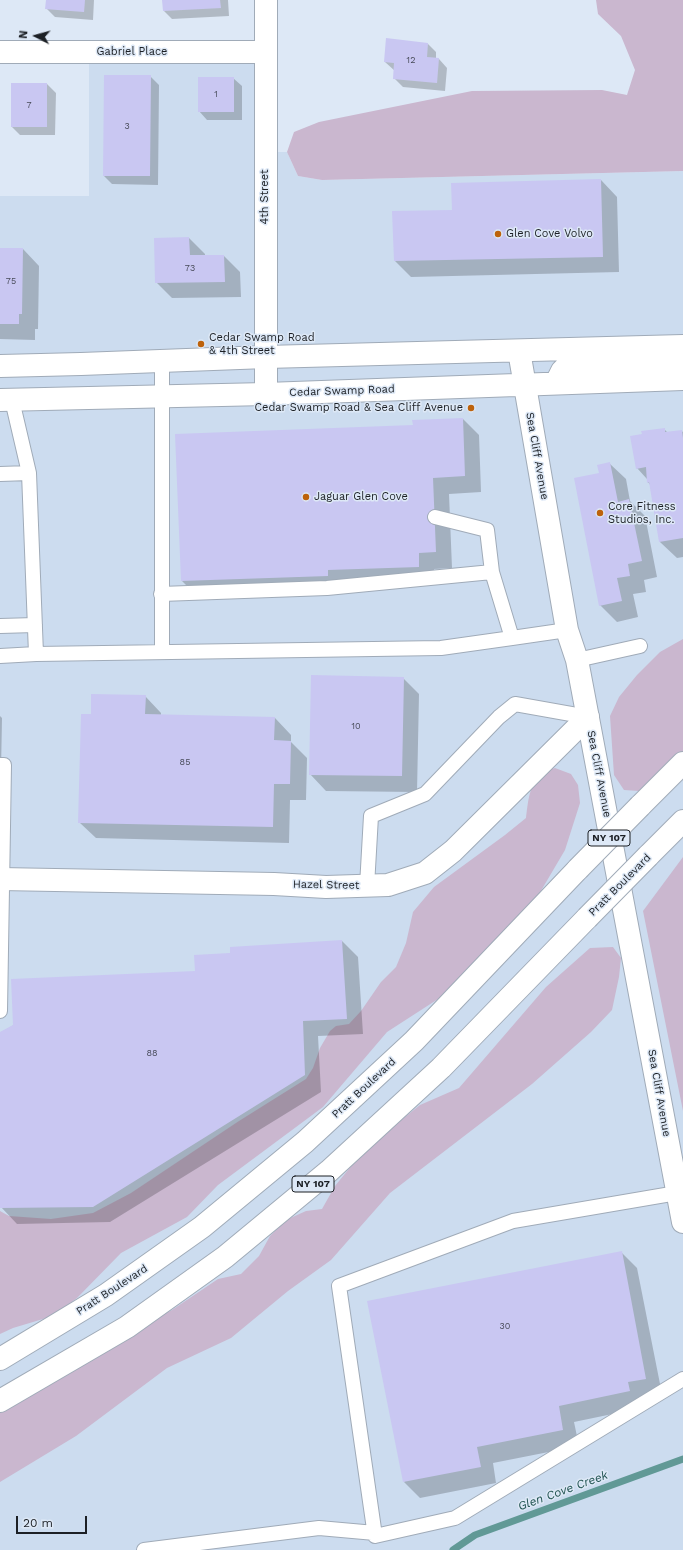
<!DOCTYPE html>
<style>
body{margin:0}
#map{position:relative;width:683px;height:1550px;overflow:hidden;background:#dde8f6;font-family:"Work Sans",sans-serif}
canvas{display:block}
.north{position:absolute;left:16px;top:16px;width:40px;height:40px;-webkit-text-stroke:3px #dde8f6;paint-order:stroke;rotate:276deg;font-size:11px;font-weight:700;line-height:16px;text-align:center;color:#1c2025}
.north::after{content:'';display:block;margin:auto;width:14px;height:18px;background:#1c2025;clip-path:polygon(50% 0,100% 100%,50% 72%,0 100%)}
.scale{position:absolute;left:16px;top:1516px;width:71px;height:18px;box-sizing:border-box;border:2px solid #1c2025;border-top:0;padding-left:5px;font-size:12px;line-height:14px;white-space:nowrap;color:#1c2025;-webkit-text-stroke:3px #dde8f6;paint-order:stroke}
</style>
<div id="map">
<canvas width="683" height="1550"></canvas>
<div class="north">N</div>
<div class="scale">20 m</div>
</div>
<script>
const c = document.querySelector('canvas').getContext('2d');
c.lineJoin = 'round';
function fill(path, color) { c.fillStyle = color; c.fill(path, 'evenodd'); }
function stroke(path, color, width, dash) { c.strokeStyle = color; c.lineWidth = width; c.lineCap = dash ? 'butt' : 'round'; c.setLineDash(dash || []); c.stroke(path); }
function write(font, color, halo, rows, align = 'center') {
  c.font = font + ' "Work Sans",sans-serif'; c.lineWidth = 3; c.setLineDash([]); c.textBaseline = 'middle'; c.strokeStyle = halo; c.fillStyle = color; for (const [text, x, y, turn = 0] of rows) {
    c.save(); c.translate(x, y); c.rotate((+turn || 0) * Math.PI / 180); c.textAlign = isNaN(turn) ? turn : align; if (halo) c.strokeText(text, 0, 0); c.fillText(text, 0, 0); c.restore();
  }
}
const built = new Path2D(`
 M89 52H265L266 152H287L298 176 322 180 683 171V1550H0V196H89Z`);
const green = new Path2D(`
 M596 0H683V171L322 180 298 176 287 152 294 132 319 122 472 91 602 90 627 95 635 70 621 36 598 14Z
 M683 639V753L639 791 624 790 614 775 610 716 619 697 637 675 660 652Z
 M555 768 571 774 578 785 580 803 565 850 532 906 452 990 387 1032 323 1107 218 1185 187 1217 121 1253 77 1298 53 1316 13 1328 0 1334V1211L9 1216 51 1219 93 1213 131 1193 239 1121 306 1079 313 1068 320 1048 330 1031 336 1026 349 1024 361 1011 381 982 396 967 406 943 413 912 434 887 505 835 526 818C528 803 529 782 543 773 546 770 552 769 555 768Z
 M683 857V1111L643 911Z
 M613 947 621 958 619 977 612 1010 591 1032 532 1084 390 1193 331 1260 288 1291 231 1338 167 1368 76 1436 0 1482V1408L130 1332 172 1310 218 1279 241 1274 259 1256 270 1236 286 1220 306 1211 322 1209 335 1186 365 1149 420 1105 459 1088 546 987 590 948Z`);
const shadow = new Path2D(`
 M47 0H94L93 20 55 17 46 8Z
 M163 0H228L229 16 172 19 164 11Z
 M428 44 436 52V59H439L447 68 445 91 403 87 394 78 395 71 385 62Z
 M150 76 159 85 158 185 112 184 104 176Z
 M233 78 242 86V120H207L199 111Z
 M12 84H47L56 93 55 135H20L12 127Z
 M601 180 617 197 619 272 411 277 395 261 453 211Z
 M189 238 205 254V256H224L240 272 241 297 172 298 156 282Z
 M0 249H23L39 266 38 329H35V340L0 339Z
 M463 419 479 435 481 492 449 494 452 568 434 569 435 583 198 597 182 581 414 426Z
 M664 429 668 433 681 431 683 432V557L677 558 660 542 651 486 648 482 647 479 637 468Z
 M609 463 626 479 630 501 645 516 657 577 644 580 646 592 633 594 638 617 617 622 600 605Z
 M403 678 419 694 417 792 326 791 310 774Z
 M145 696 161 713V716L275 718 291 735V742L307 758 306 800H290L289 843 96 838 79 822 92 715Z
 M0 716 2 718 1 771H0Z
 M342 941 358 957 363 1034 318 1036 321 1092 110 1222 17 1224 1 1207 0 1033 14 1025 196 972 231 953V948Z
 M621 1252 637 1268 662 1394 646 1407 574 1422 579 1446 493 1463 496 1483 420 1498 404 1482Z`);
const stream = new Path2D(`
 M453 1550 475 1535 683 1459`);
const building = new Path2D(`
 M46 0H85L84 12 45 9Z
 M162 0H220L221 8 163 11Z
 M386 38 428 43 427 57 439 58 437 83 393 79 394 63 384 62Z
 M104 75H151L150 176H103Z
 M198 77H234V112H198Z
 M11 83H47V127H11Z
 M601 179 603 257 394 261 392 211 452 210 451 183Z
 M189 237 190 255H224L225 282 155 283 154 238Z
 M0 248H23L22 314H19V324H0Z
 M463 418 465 476 433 478 436 552 419 553V567L328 570V576L181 581 175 434 413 425 412 420Z
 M665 428V432L682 430 683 438V538L659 542 649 482 647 483 646 467 636 469 630 436 642 434 641 431Z
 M610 462 618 502 629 499 642 561 628 564 630 576 617 578 622 601 599 606 574 478 599 473 597 465Z
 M311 675 404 677 402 776 309 775Z
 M91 694 146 695 145 714 275 717 274 740 291 741 290 784H274L273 827 78 823 81 714H91Z
 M342 940 347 1019 303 1021 305 1075 93 1207 0 1208V1032L13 1025 11 979 195 971 194 955 230 953V947Z
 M622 1251 646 1379 628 1382 630 1391 559 1406 563 1430 477 1447 481 1467 403 1482 367 1301Z`);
const lane = new Path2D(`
 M12 400 29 473 36 654 441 648 512 638
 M0 474 29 473
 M435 517 487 530 492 572
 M161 594 327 588 492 572 512 638 567 630
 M0 626 35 625
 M162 652V361
 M0 656 36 654
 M577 660 640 646
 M0 765H4L0 1011
 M367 886 371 816 425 794 499 717 515 704 588 717
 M677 1193 513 1221 339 1286 375 1536 455 1518 683 1379
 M144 1550 319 1528 375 1533`);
const street = new Path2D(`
 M266 0V394
 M0 52H265
 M0 879 274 884 326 887 388 885 425 873 453 851 588 717`);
const secondary = new Path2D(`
 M519 351 567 630 577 660 683 1222
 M0 366 81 364 266 357 683 346
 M556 383 562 371 567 366 683 363
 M0 400 266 394 683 379`);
const primary = new Path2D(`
 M640 806 683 763
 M648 856 683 821
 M0 1359 106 1295 202 1227 305 1142 414 1041 578 869
 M0 1401 127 1327 225 1257 329 1171 441 1068 587 918`);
const primaryBridge = new Path2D(`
 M578 869 640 806
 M587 918 648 856`);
const markers = [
 [498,234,4,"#bd620b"],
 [201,344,4,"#bd620b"],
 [471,408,4,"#bd620b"],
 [306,497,4,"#bd620b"],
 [600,513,4,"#bd620b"]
];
const numberNames = [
 ["12",411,60],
 ["1",216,94],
 ["7",29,105],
 ["3",127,126],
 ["73",190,268],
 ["75",11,281],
 ["10",356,726],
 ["85",185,762],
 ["88",152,1053],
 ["30",505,1326]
];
const shields = [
 [609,838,42],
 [313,1184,42]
];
const shieldNames = [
 ["NY 107",609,838],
 ["NY 107",313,1184]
];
const streetNames = [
 ["Gabriel Place",132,52],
 ["4th Street",265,197,-90],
 ["Cedar Swamp Road",342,391,-2],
 ["Sea Cliff Avenue",537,456,80],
 ["Sea Cliff Avenue",599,774,79],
 ["Hazel Street",326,885,1],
 ["Pratt Boulevard",620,885,-45],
 ["Pratt Boulevard",364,1088,-43],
 ["Sea Cliff Avenue",659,1093,80],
 ["Pratt Boulevard",112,1290,-33]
];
const poiNames = [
 ["Glen Cove Volvo",506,234],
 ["Cedar Swamp Road",209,338],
 ["& 4th Street",209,351],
 ["Cedar Swamp Road & Sea Cliff Avenue",463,408,"right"],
 ["Jaguar Glen Cove",314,497],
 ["Core Fitness",608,507],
 ["Studios, Inc.",608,520]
];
const waterNames = [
 ["Glen Cove Creek",563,1491,-20]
];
fill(built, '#ccdcef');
fill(green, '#cab7cf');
fill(shadow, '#0003');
stroke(stream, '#619996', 7);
fill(building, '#c9c7f2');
stroke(lane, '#a0abb8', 16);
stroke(street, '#a0abb8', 24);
stroke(secondary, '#a0abb8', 24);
stroke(primary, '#a0abb8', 24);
stroke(lane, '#fff', 14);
stroke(street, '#fff', 22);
stroke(secondary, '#fff', 22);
stroke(primary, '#fff', 22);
stroke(primaryBridge, '#a0abb8', 24, []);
stroke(primaryBridge, '#fff', 22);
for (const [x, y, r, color] of markers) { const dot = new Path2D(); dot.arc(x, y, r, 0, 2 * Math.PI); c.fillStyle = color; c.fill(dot); stroke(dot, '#dde8f6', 1.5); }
write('9px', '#474a58', null, numberNames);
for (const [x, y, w] of shields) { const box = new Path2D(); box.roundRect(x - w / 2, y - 8, w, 16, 3); c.fillStyle = '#dde8f6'; c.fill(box); stroke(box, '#1c2025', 1); }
write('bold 10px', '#1c2025', null, shieldNames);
write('11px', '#1c2025', '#dde8f6', streetNames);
write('11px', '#1c2025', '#dde8f6', poiNames, 'left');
write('italic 12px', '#215351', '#dde8f6', waterNames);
</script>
